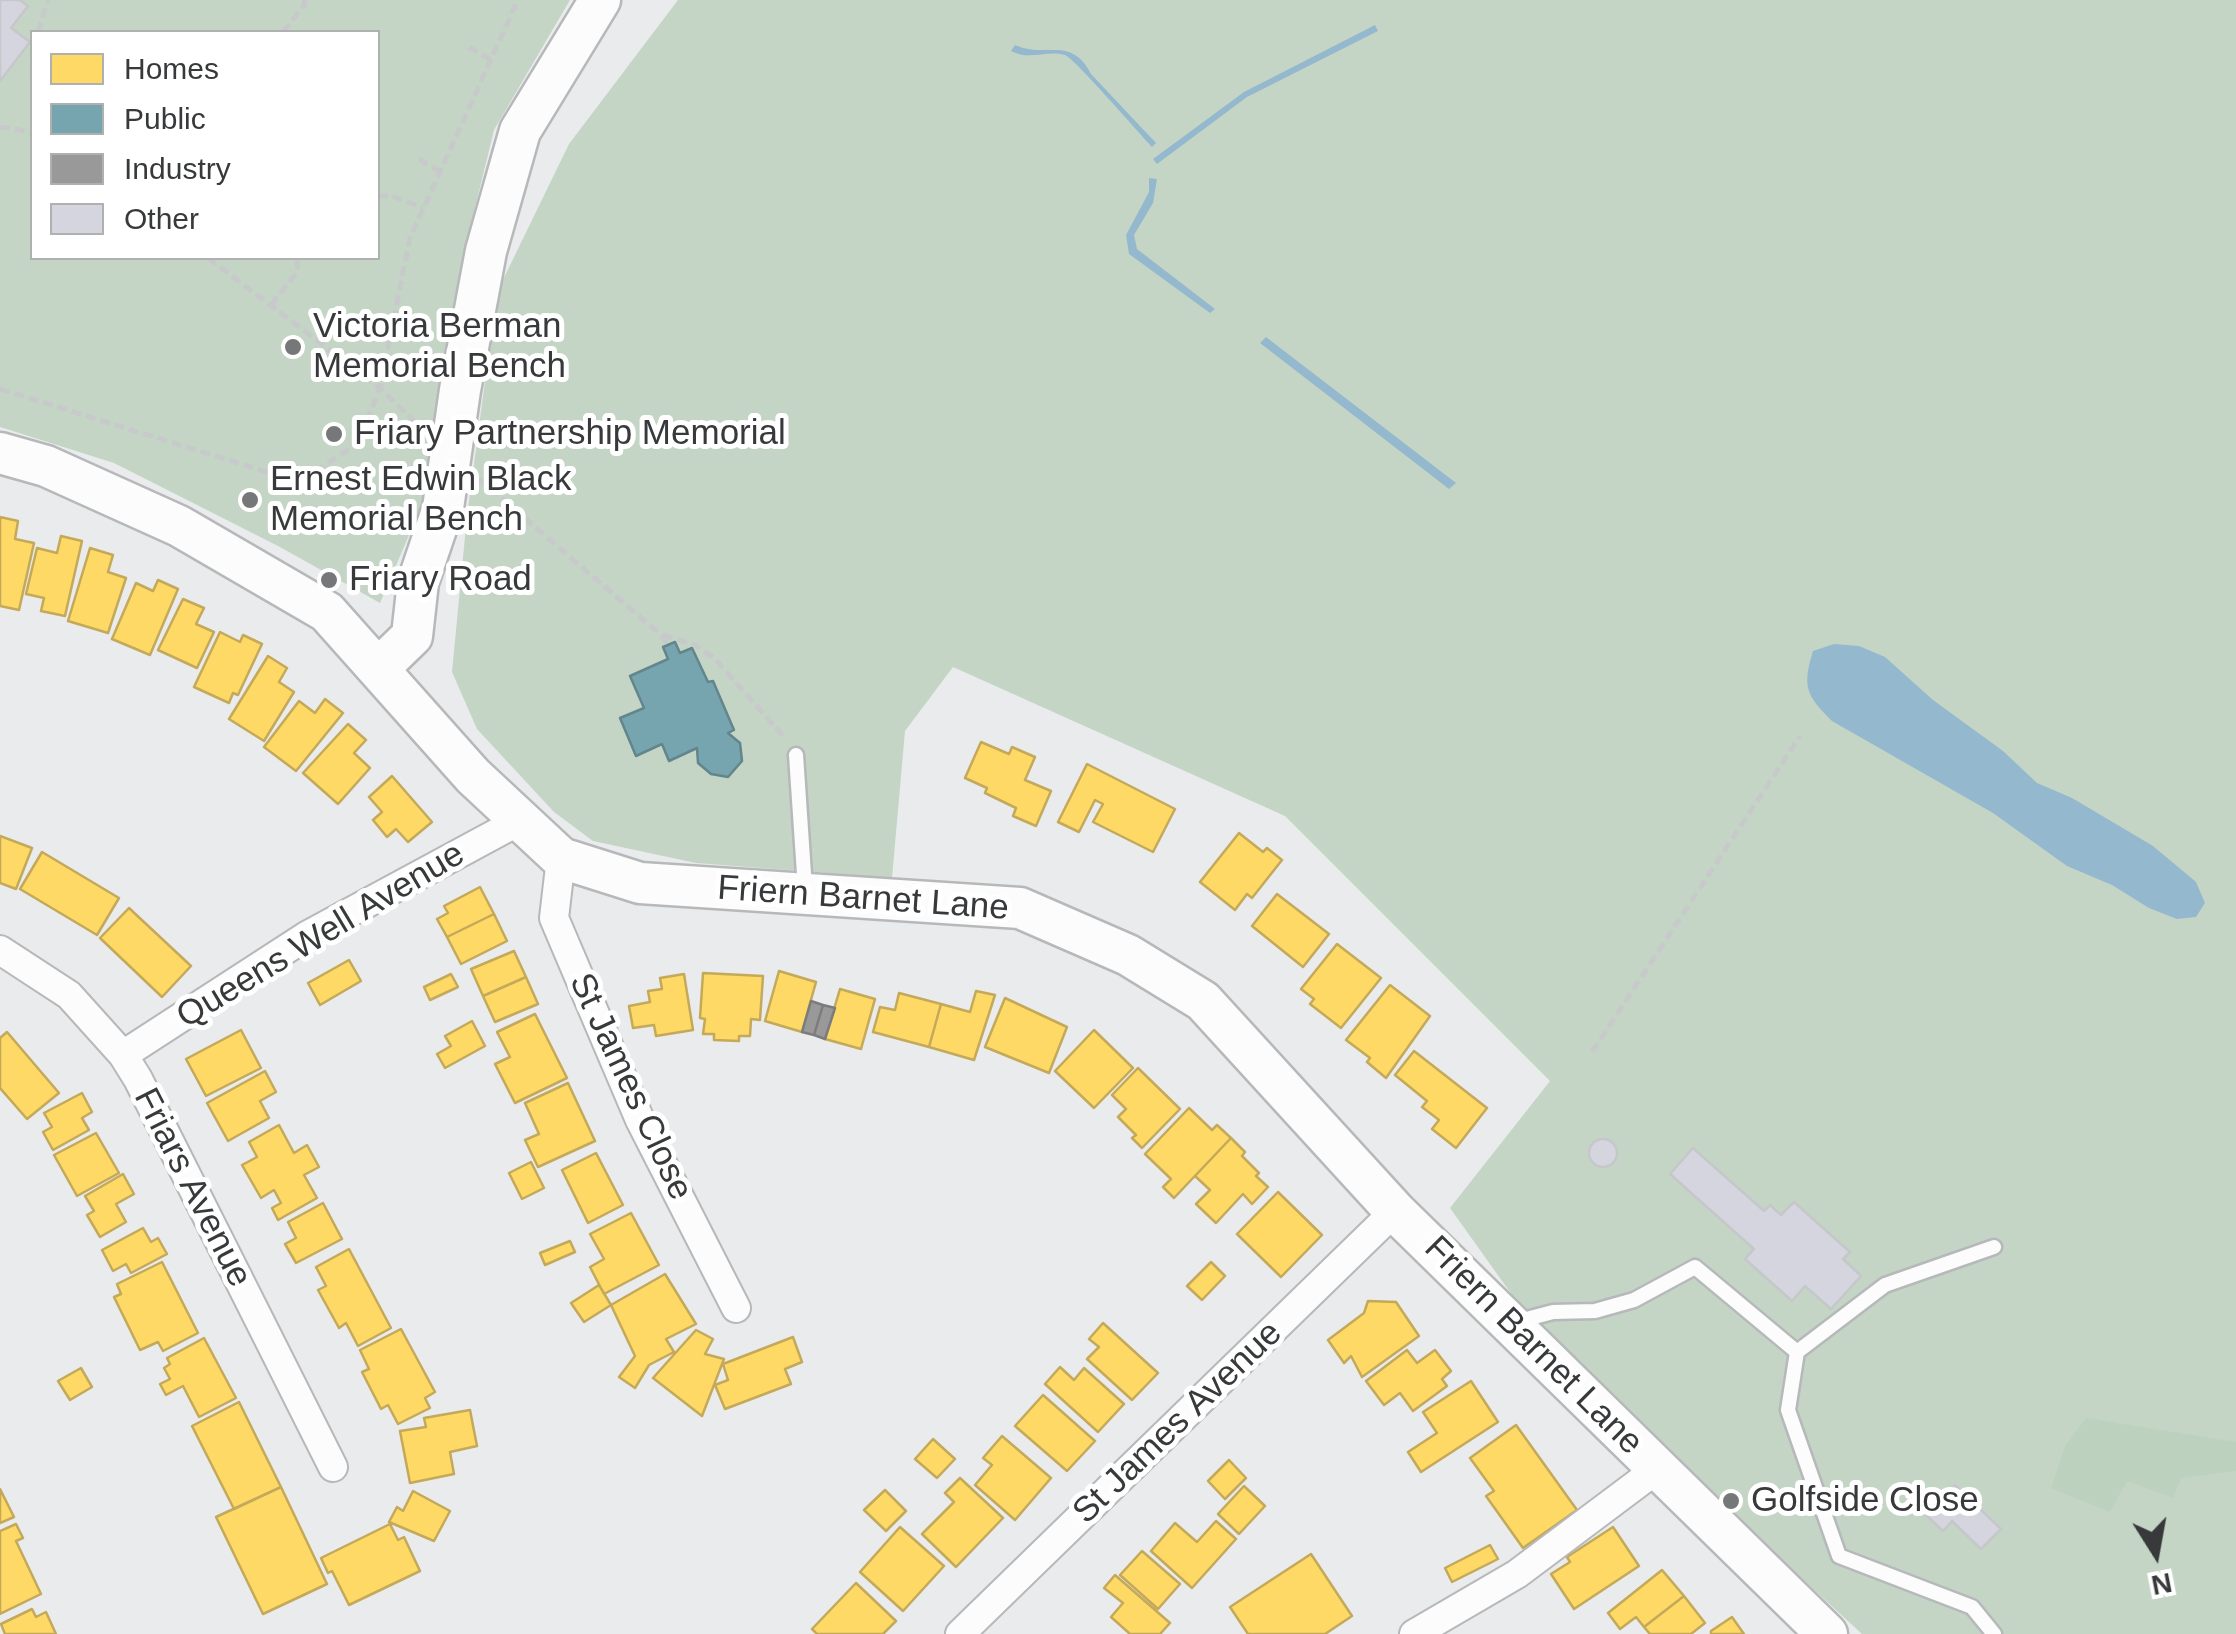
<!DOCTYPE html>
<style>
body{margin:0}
#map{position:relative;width:2236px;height:1634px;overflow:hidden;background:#e9ebed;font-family:Helvetica,sans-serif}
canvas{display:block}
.legend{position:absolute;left:30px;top:30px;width:350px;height:230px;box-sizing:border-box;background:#fff;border:2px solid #afb0b0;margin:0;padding:12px 18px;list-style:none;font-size:30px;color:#37393a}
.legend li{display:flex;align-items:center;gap:20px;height:50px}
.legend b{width:50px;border:2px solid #afb0b0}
.north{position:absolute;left:2106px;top:1504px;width:100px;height:100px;-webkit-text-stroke:8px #fff;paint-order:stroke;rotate:169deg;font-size:28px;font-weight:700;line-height:40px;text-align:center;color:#37393a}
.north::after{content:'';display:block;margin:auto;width:35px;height:45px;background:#37393a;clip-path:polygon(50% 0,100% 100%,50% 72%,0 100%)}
</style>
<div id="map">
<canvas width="2236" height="1634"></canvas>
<ul class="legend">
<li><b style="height:28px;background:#ffd966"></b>Homes</li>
<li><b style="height:28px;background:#76a5af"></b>Public</li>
<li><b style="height:28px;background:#999"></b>Industry</li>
<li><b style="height:28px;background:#d5d5e0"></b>Other</li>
</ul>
<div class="north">N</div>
</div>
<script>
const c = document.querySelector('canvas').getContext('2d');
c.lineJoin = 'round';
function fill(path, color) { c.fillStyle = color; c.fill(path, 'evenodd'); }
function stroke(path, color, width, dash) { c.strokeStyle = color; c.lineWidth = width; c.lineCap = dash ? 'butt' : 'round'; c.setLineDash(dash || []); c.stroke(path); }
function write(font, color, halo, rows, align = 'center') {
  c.font = font + ' Helvetica,sans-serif'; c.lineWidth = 10; c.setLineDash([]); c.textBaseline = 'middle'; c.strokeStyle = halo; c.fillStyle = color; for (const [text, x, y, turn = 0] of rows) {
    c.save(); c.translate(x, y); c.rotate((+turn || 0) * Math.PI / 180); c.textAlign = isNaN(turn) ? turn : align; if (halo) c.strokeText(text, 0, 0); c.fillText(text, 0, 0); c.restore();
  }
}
const green = new Path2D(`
 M0 0H570L494 130 461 265 421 507 380 603 280 547 114 463 0 427ZM32 32H378V258H32Z
 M678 0H2236V1634H1862L1547 1344 1450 1208 1550 1081 1285 816 953 667 905 731 892 878 696 863 593 841 554 812 477 729 452 672 467 516 497 292 569 144Z`);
const forest = new Path2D(`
 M2086 1418 2236 1442V1471L2181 1478 2173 1498 2127 1481 2110 1512 2051 1488 2065 1446Z`);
const water = new Path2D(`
 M1375 25 1378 31 1247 97 1157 164 1153 159 1244 92Z
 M1015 45C1046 59 1071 35 1091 74L1156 143 1152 147C1140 134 1073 57 1065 55 1045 50 1030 61 1011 51Z
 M1149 178 1157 179 1153 203 1134 235 1137 249 1215 309 1210 313 1129 254 1126 235 1149 192Z
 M1266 337 1456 483 1449 489 1260 343Z
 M1834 644 1859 646 1885 657 1933 700 2003 751 2037 783 2072 798 2153 846 2196 882 2205 903 2196 917 2177 919 2149 908 2112 885 2067 866 1993 813 1832 721C1806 695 1802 687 1813 651Z`);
const homes = new Path2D(`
 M0 517 18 521 15 539 34 543 19 610 0 606Z
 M61 536 82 541 65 616 41 611 44 598 26 594 37 548 57 553Z
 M90 548 113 555 108 572 126 578 108 633 68 621Z
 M158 580 178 589 150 655 112 639 136 583 153 591Z
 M183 599 204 608 196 624 214 632 197 668 158 650Z
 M220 632 240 642 243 635 262 644 238 695 233 693 229 703 194 687Z
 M268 656 287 668 279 682 294 692 264 741 229 719Z
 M325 699 343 713 296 771 264 747 299 701 315 713Z
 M348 724 366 740 354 753 370 768 338 804 303 773Z
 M981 742 1009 754 1012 747 1035 757 1025 780 1051 791 1036 826 1013 816 1016 808 985 793 987 788 965 778Z
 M1087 764 1175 809 1153 852 1093 822 1103 804 1095 800 1079 832 1058 822Z
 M392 776 432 822 408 842 396 829 387 837 373 820 382 812 369 797Z
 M1239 833 1263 852 1267 848 1282 860 1252 898 1247 894 1235 910 1200 882Z
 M0 836 32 848 16 889 0 883Z
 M42 852 119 898 97 935 20 889Z
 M480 887 494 914 447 937 437 919 448 913 444 906Z
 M1277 894 1329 934 1303 967 1252 926Z
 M129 908 191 966 162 997 100 938Z
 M494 914 507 941 461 964 447 937Z
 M1337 944 1381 978 1341 1028 1310 1004 1314 999 1301 989Z
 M514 951 526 977 483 996 471 969Z
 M349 960 361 981 320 1005 308 983Z
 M779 971 816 982 802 1032 765 1021Z
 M703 973 763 976 760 1020 751 1019 750 1036H739V1041L714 1040V1034H703L705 1019 700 1018Z
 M451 974 458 987 430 1000 424 987Z
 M684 974 693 1030 656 1036 654 1025 633 1028 629 1006 650 1002 648 991 662 989 660 978Z
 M526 977 538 1004 495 1022 483 996Z
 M1390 985 1430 1016 1386 1078 1367 1062 1370 1058 1346 1040Z
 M840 989 875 999 861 1049 825 1039Z
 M976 991 995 995 974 1060 929 1047 941 1004 970 1012Z
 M899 993 941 1004 929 1047 873 1032 880 1007 895 1010Z
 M1005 998 1067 1027 1049 1073 985 1047Z
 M535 1014 567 1078 515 1103 495 1064 510 1057 497 1032Z
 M472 1021 485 1046 445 1068 437 1054 451 1046 445 1036Z
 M241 1030 261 1068 206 1096 186 1059Z
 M1094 1030 1133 1068 1094 1108 1055 1071Z
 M7 1032 59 1093 27 1119 0 1088V1038Z
 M1414 1051 1487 1108 1456 1148 1432 1129 1439 1120 1422 1107 1427 1101 1395 1075Z
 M1138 1068 1180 1109 1142 1148 1132 1138 1136 1135 1118 1117 1126 1109 1112 1095Z
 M265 1071 276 1092 260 1101 269 1118 228 1141 207 1103Z
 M568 1083 595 1141 538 1167 525 1140 539 1134 525 1103Z
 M82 1093 92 1112 82 1118 89 1130 53 1150 43 1132 52 1127 44 1113Z
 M1189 1108 1212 1130 1217 1125 1231 1138 1174 1198 1163 1187 1171 1179 1145 1154Z
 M279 1125 294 1153 307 1145 319 1167 304 1175 317 1198 278 1220 272 1208 281 1203 274 1190 261 1198 242 1165 257 1157 249 1142Z
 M96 1133 119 1173 77 1196 54 1155Z
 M1231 1138 1245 1152 1242 1156 1259 1173 1256 1176 1268 1187 1252 1204 1243 1194 1216 1223 1196 1204 1210 1190 1195 1176Z
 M596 1153 623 1205 588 1223 562 1170Z
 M531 1162 544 1188 522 1199 509 1173Z
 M123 1174 134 1194 116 1204 126 1222 100 1237 87 1215 94 1211 85 1196Z
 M1278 1192 1322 1235 1281 1277 1237 1234Z
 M323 1203 342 1239 296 1263 285 1244 296 1238 288 1222Z
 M631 1213 659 1265 604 1294 590 1267 604 1259 590 1234Z
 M143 1228 151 1242 158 1238 167 1254 131 1273 126 1264 113 1271 102 1250Z
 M570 1241 575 1252 545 1265 540 1253Z
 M349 1249 391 1328 358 1346 346 1323 339 1328 318 1290 326 1286 316 1267Z
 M162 1262 198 1333 163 1351 158 1342 140 1350 114 1297 121 1294 117 1284Z
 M1211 1262 1225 1276 1202 1300 1187 1286Z
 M665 1274 696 1324 666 1339 674 1352 649 1365 635 1388 619 1377 635 1356 611 1305Z
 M599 1285 611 1305 584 1322 571 1303Z
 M1368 1301 1396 1302 1419 1336 1362 1377 1351 1356 1344 1363 1328 1340 1364 1313Z
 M1103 1323 1158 1373 1132 1400 1087 1359 1099 1347 1089 1339Z
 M401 1329 435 1392 425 1398 430 1408 398 1424 388 1405 381 1409 362 1372 369 1369 360 1350Z
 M696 1330 713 1339 705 1354 724 1359 702 1416 653 1378Z
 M793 1337 802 1362 785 1369 791 1384 725 1409 715 1385 728 1380 723 1364Z
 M204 1338 236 1398 199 1417 183 1386 166 1395 160 1384 170 1379 164 1368 170 1364 167 1358Z
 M1407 1350 1417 1363 1435 1350 1451 1371 1442 1379 1447 1386 1413 1411 1400 1393 1384 1405 1366 1381Z
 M1060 1367 1074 1380 1084 1368 1124 1404 1098 1432 1045 1384Z
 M81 1368 92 1387 70 1400 58 1381Z
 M1471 1381 1498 1422 1421 1472 1408 1452 1437 1433 1423 1412Z
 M1043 1395 1095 1441 1067 1471 1015 1426Z
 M239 1402 281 1487 234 1509 192 1426Z
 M470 1410 477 1446 450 1452 454 1474 410 1483 400 1431 426 1427 424 1418Z
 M1516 1425 1577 1510 1523 1548 1486 1496 1494 1491 1470 1458Z
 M1002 1436 1051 1478 1015 1520 975 1485 992 1465 983 1458Z
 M933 1439 955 1459 937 1478 915 1459Z
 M1229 1460 1246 1478 1225 1499 1208 1481Z
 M960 1478 1003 1518 956 1567 922 1534 954 1502 945 1493Z
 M1244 1486 1265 1506 1239 1534 1218 1514Z
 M281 1487 327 1584 263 1614 216 1517Z
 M0 1489 14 1517 0 1523Z
 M885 1490 906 1511 886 1531 864 1510Z
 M413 1491 450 1511 434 1541 389 1522 397 1507 403 1511Z
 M1216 1521 1236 1539 1192 1588 1151 1551 1175 1523 1197 1542Z
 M16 1524 23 1538 16 1541 41 1594 0 1614V1531Z
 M390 1524 398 1540 404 1537 420 1571 349 1605 332 1571 328 1573 321 1558Z
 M900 1527 944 1566 903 1611 860 1572Z
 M1613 1527 1639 1566 1574 1609 1551 1574 1570 1562 1567 1557Z
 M1490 1545 1498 1559 1452 1582 1445 1568Z
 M1142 1551 1180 1584 1158 1609 1120 1575Z
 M1311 1554 1352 1616 1325 1634H1248L1230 1607Z
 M1662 1570 1684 1596 1644 1627 1636 1617 1620 1629 1608 1613Z
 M1115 1575 1170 1623 1160 1634H1130L1111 1617 1123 1603 1104 1588Z
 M856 1583 896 1621 883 1634H817L812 1629Z
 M1684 1596 1705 1623 1691 1634H1650L1644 1627Z
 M32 1609 36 1617 46 1612 56 1634H5L1 1624Z
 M1732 1617 1744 1634H1711V1631Z`);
const public = new Path2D(`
 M675 642 680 653 692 648 708 682 713 681 734 730 728 733 740 743 742 761 728 777 711 774 698 763 697 748 669 761 662 744 636 756 620 718 644 708 630 676 668 659 663 647Z`);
const industry = new Path2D(`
 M811 1001 823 1005 814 1035 802 1032Z
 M823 1005 835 1008 825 1039 814 1035Z`);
const building = new Path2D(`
 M0 0H20L28 6 11 28 30 42 0 81Z
 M1589 1153a14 14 0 1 1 28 0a14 14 0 1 1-28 0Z
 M1693 1148 1764 1211 1770 1205 1781 1215 1794 1202 1850 1252 1843 1259 1861 1276 1831 1309 1805 1286 1792 1301 1745 1259 1754 1249 1670 1174Z
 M1955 1485 2001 1529 1981 1549 1952 1521 1943 1531 1926 1515Z`);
const path = new Path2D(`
 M38 32 48 0
 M283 32 305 4 304 0
 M469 47 491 60
 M32 67V82
 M0 127 32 132
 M419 159 440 172
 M378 197 390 195 423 208
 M208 258 380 388 422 429
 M271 305 297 272 298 258
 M0 389 280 476 306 477 357 444 380 388 410 238 518 0
 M479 479 660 634 668 645
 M663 635 695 645 715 659 785 738
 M1592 1052 1800 736`);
const lane = new Path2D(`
 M796 755 805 889
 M1994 1247 1885 1285 1797 1352 1788 1410 1839 1556 1972 1607 1994 1634
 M1515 1322 1553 1312 1595 1311 1634 1300 1695 1267 1797 1352`);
const street = new Path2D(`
 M561 858 554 918 640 1120 736 1308
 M0 950 69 995 123 1055 138 1079 333 1467
 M123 1055 308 935 521 820
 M960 1634 1395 1211
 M1414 1634 1517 1574 1657 1469`);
const secondary = new Path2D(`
 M0 453 46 466 179 526 327 612 473 776 561 858 640 883 1020 908 1128 955 1203 1001 1395 1211 1827 1634
 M379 668 412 636 418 582 443 508 460 390 486 251 520 131 600 0`);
const markers = [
 [293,347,10,"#757779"],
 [334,434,10,"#757779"],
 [250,500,10,"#757779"],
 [329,580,10,"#757779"],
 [1731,1501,10,"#757779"]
];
const poiNames = [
 ["Victoria Berman",313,327],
 ["Memorial Bench",313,367],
 ["Friary Partnership Memorial",354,434],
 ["Ernest Edwin Black",270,480],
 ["Memorial Bench",270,520],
 ["Friary Road",349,580],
 ["Golfside Close",1751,1501]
];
const streetNames = [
 ["Friern Barnet Lane",863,899,4],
 ["Queens Well Avenue",321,936,-31],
 ["St James Close",630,1087,65],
 ["Friars Avenue",192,1188,63],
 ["Friern Barnet Lane",1533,1346,45],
 ["St James Avenue",1178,1423,-44]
];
fill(green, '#c4d5c6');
fill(forest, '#bcd2be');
fill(water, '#94b8cd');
fill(homes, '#ffd966');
stroke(homes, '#c3a959', 2.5);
fill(public, '#76a5af');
stroke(public, '#63858c', 2.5);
fill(industry, '#999');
stroke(industry, '#7c7c7c', 2.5);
fill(building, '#d5d5e0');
stroke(building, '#c6c7c9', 2.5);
stroke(lane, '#b6b8ba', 19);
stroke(street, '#b6b8ba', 32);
stroke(secondary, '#b6b8ba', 45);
stroke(path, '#c7c9ca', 5, [10, 5]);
stroke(lane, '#fcfcfc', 14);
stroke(street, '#fcfcfc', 28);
stroke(secondary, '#fcfcfc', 40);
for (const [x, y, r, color] of markers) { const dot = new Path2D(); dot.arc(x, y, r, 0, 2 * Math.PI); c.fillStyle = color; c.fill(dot); stroke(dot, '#fff', 4); }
write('35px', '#37393a', '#fff', poiNames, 'left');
write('35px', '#37393a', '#fff', streetNames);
</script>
